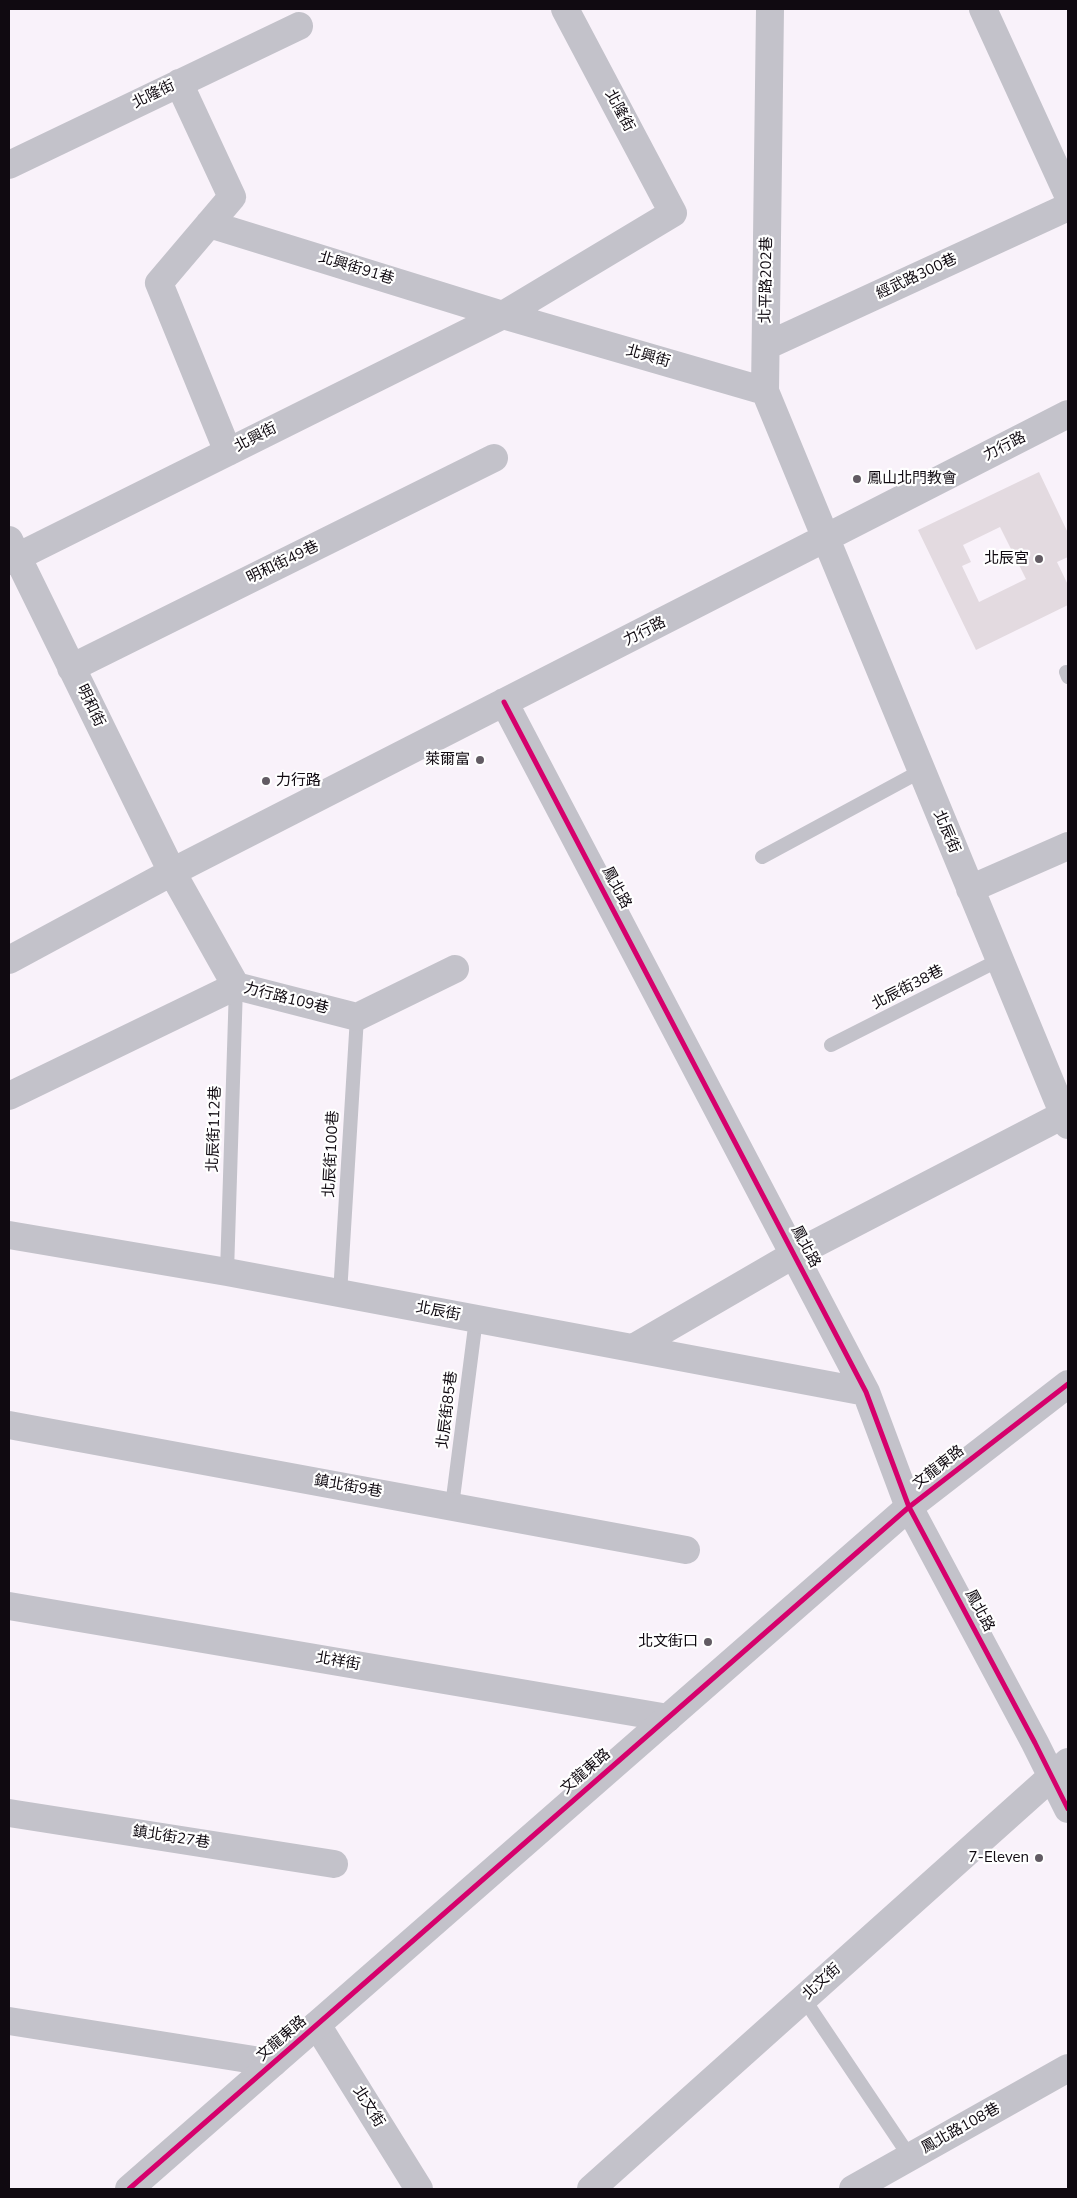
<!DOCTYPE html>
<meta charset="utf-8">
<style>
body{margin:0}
#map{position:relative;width:1077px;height:2198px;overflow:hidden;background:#f9f2fa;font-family:"Nunito Sans",sans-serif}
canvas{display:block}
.frame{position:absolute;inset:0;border:10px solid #100a11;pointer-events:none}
</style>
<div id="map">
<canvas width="1077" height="2198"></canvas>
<div class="frame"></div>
</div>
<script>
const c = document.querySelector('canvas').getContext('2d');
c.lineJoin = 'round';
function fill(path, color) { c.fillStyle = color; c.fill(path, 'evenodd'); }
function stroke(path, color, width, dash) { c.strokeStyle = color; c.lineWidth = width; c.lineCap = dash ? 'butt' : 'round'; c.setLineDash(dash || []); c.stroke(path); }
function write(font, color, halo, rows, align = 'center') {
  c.font = font + ' "Nunito Sans","Noto Sans TC",sans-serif'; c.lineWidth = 4.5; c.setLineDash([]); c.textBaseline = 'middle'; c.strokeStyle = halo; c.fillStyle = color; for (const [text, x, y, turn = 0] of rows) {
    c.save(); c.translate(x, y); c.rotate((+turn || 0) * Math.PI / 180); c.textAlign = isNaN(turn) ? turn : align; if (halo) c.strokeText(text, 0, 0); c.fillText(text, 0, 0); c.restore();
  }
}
const building = new Path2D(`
 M1039 472 1068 533V557L1057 562 1068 585V605L976 650 918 530ZM1000 527 1026 579 979 602 962 566 971 562 963 545Z`);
const service = new Path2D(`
 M1066 672 1068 677
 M762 857 921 771
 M831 1045 999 960
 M227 1272 236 986
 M340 1294 357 1017
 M452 1506 476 1319
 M804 1999 910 2157`);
const minor = new Path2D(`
 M770 9 765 391 1068 1125
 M983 9 1068 195
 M179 83 232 197 159 283 228 452
 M9 165 299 26
 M209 224 503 315 673 213 565 9
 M766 346 1068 207
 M9 540 172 872 236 986 357 1017 455 969
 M9 561 503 315 765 391
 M71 668 494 458
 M504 702 866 1392 909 1507 1035 1743 1068 1809
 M970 889 1068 846
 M9 960 172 872 1068 414
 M9 1096 236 986
 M9 1235 227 1272 866 1392
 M633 1348 795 1254 1063 1115
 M9 1425 686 1550
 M9 1606 668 1718
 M9 1813 334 1864
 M9 2021 273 2063
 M317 2025 419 2189
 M591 2189 1068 1762
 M853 2189 1068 2068`);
const tertiary = new Path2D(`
 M129 2189 909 1507 1068 1384`);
const cycleway = new Path2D(`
 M504 702 866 1392 909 1507 1035 1743 1068 1809
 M129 2189 909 1507 1068 1384`);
const markers = [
 [857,479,5,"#625b63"],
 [1039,559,5,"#625b63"],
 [480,760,5,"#625b63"],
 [266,781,5,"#625b63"],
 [708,1642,5,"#625b63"],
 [1039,1858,5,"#625b63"]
];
const streetNames = [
 ["北隆街",154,95,-26],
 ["北隆街",619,111,62],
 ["北興街91巷",356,269,17],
 ["經武路300巷",917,277,-25],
 ["北平路202巷",767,280,-89],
 ["北興街",648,357,16],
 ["北興街",256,438,-27],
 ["力行路",1005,447,-27],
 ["明和街49巷",283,563,-26],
 ["力行路",645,632,-27],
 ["明和街",90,706,64],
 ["北辰街",946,832,67],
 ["鳳北路",616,888,62],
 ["北辰街38巷",908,988,-27],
 ["力行路109巷",286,999,14],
 ["北辰街112巷",215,1129,-88],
 ["北辰街100巷",332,1154,-87],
 ["鳳北路",805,1247,62],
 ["北辰街",438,1312,11],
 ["北辰街85巷",448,1410,-83],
 ["文龍東路",939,1468,-38],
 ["鎮北街9巷",348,1487,10],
 ["鳳北路",979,1611,62],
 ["北祥街",338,1662,10],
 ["文龍東路",586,1772,-41],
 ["鎮北街27巷",171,1838,9],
 ["北文街",822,1982,-42],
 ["文龍東路",282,2039,-41],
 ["北文街",368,2107,58],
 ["鳳北路108巷",961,2129,-29]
];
const poiNames = [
 ["鳳山北門教會",867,479,"left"],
 ["北辰宮",1029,559],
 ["萊爾富",470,760],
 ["力行路",276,781,"left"],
 ["北文街口",698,1642],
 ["7-Eleven",1029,1858]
];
fill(building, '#e3dae0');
stroke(service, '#c3c2ca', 14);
stroke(minor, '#c3c2ca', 28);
stroke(tertiary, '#c3c2ca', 28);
stroke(cycleway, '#d6006c', 5);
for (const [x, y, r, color] of markers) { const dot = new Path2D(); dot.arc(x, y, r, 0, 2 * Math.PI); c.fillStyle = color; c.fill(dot); stroke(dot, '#fff', 2); }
write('15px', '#100a11', '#fff', streetNames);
write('15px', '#100a11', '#fff', poiNames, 'right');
</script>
